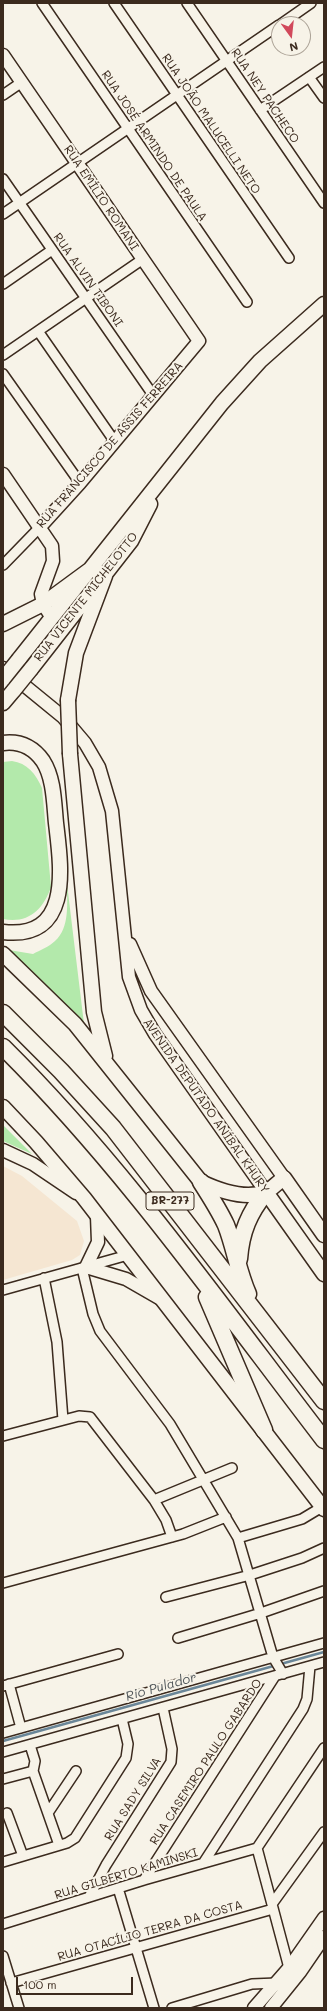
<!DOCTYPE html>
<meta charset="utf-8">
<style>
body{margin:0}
#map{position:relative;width:327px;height:2011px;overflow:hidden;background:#f7f3e8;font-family:Mali,sans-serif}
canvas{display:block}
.frame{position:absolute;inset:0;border:4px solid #3b2a1e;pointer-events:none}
.north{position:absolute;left:271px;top:16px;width:40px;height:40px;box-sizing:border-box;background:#f7f3e8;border:1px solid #aca397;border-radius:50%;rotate:165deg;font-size:11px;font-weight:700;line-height:16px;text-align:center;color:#3b2a1e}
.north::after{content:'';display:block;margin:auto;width:14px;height:18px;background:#d1495b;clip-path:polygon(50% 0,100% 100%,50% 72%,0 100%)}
.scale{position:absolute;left:16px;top:1977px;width:117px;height:18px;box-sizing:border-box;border:2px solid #3b2a1e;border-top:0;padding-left:5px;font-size:12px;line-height:14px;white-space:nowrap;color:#3b2a1e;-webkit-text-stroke:3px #f7f3e8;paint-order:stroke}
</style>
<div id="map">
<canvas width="327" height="2011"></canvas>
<div class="frame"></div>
<div class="north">N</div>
<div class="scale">100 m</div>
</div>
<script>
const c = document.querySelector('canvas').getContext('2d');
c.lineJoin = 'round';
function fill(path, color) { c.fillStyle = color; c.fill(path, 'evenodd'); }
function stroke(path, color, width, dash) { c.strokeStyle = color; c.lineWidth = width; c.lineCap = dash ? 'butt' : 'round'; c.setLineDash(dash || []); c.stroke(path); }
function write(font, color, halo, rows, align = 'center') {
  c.font = font + ' Mali,sans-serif'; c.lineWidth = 4; c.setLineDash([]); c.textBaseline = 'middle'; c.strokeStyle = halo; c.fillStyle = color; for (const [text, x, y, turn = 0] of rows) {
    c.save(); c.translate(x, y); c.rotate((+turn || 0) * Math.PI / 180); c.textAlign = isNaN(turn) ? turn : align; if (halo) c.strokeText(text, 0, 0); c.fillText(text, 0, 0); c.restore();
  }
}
const built = new Path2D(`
 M3 1166 22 1176 77 1221 84 1241 80 1255 72 1260 3 1280Z`);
const green = new Path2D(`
 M12 761C27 763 36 774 42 788L51 887C43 910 28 924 3 919V762Z
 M67 884 84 1024 9 950 33 954C40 950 49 947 55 941 70 928 67 903 67 884Z
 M3 1125 32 1154 3 1141Z`);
const stream = new Path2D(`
 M3 1741 324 1652`);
const street = new Path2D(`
 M42 3 247 302
 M114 3 289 258
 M187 3 324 203
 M281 24 311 3
 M309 77 324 98
 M3 95 22 82
 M260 110 324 67
 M3 179 153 395
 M3 214 279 25
 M3 284 52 250
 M38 331 115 442
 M3 355 143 259
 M3 374 80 483
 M3 565 40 527
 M82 1268 93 1314 100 1331 170 1424 238 1538 273 1657 283 1674
 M44 1278 57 1342 63 1420
 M3 1290 128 1255
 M3 1436 79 1416 90 1417 154 1500 166 1520 172 1537
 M154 1500 232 1468
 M238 1538 302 1519 322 1507
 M3 1583 183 1534 226 1517
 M166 1597 250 1575 302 1558 324 1548
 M178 1638 261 1613 324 1591
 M9 1684 21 1728
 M3 1686 118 1654
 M3 1733 324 1643
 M30 1745 35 1761 33 1771 59 1845
 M3 1752 324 1662
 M3 1779 33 1771
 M7 1813 23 1856
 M48 1813 76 1771
 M3 1862 67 1843 75 1838 126 1758 128 1744 122 1719
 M204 1862 303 1709 307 1699 310 1666
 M144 1880 275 1676
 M118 1888 154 2008
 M89 1897 106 1865 171 1762 172 1749 163 1708
 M272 1904 324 1832
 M3 1924 144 1880 257 1848
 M3 1956 19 2008
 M289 1968 257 1848 324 1748
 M11 1983 273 1909
 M172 2008 252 1984 277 1983`);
const secondary = new Path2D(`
 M3 55 199 341 80 483 40 527
 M3 474 52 546 53 561 41 594 43 604 52 618
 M3 668 63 717 85 743 99 767 112 811 129 977 141 1010 155 1034 266 1192
 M130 944 151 991 284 1178
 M3 1150 33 1164 76 1193
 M97 1216 98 1242 86 1267 126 1279 159 1298
 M254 2008 289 1968 324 1918
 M271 2008 300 1972 324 1937`);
const primary = new Path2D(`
 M3 624 43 604 92 568 105 576 76 653 68 700
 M19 659 222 403 260 361 324 304
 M31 669 131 541 150 504
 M3 703 14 690
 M3 743C19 741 33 747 43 761 54 778 54 803 56 823 61 866 73 940 3 932
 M70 754 94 1012 105 1056
 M3 954 75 1024 201 1182C220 1191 245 1200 266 1192 272 1189 278 1182 284 1178L324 1235
 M3 1107 36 1142 84 1198 324 1509
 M266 1192 324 1274`);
const highway = new Path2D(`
 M3 1013 61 1071 113 1128 324 1401
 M3 1047C123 1166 221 1306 324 1440
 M201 1182C210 1196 219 1210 226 1225 235 1248 238 1272 248 1294
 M239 1259C241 1232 249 1213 266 1192
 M207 1297 264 1430`);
const primaryBridge = new Path2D(`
 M3 679 19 659
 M14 690 31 669
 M68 700 70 754`);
const shields = [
 [170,1201,48]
];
const shieldNames = [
 ["BR-277",170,1201]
];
const streetNames = [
 ["RUA NEY PACHECO",265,96,56],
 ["RUA JOÃO MALUCELLI NETO",211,124,56],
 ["RUA JOSÉ ARMINDO DE PAULA",154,146,56],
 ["RUA EMÍLIO ROMANI",101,198,56],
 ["RUA ALVIN TIBONI",88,280,55],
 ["RUA FRANCISCO DE ASSIS FERREIRA",110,445,-49],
 ["RUA VICENTE MICHELOTTO",86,597,-52],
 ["AVENIDA DEPUTADO ANÍBAL KHURY",206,1106,55],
 ["RUA CASEMIRO PAULO GABARDO",206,1762,-57],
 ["RUA SADY SILVA",133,1799,-58],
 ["RUA GILBERTO KAMINSKI",126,1874,-17],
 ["RUA OTACÍLIO TERRA DA COSTA",150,1931,-16]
];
const waterNames = [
 ["Rio Pulador",161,1687,-16]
];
fill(built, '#f5e6d2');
fill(green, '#b3e9ab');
stroke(stream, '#6a8698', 2.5);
stroke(street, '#3b2a1e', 12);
stroke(secondary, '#3b2a1e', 15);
stroke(primary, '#3b2a1e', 17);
stroke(highway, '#3b2a1e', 19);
stroke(street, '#f7f3e8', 9);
stroke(secondary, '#f7f3e8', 12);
stroke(primary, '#f7f3e8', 14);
stroke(highway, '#f7f3e8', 16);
stroke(primaryBridge, '#3b2a1e', 17, []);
stroke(primaryBridge, '#f7f3e8', 14);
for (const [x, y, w] of shields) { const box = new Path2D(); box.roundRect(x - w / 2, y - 9, w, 18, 3); c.fillStyle = '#f7f3e8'; c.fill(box); stroke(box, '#3b2a1e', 1); }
write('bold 11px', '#3b2a1e', null, shieldNames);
write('12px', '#3b2a1e', '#f7f3e8', streetNames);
write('italic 13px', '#52585b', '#f7f3e8', waterNames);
</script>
